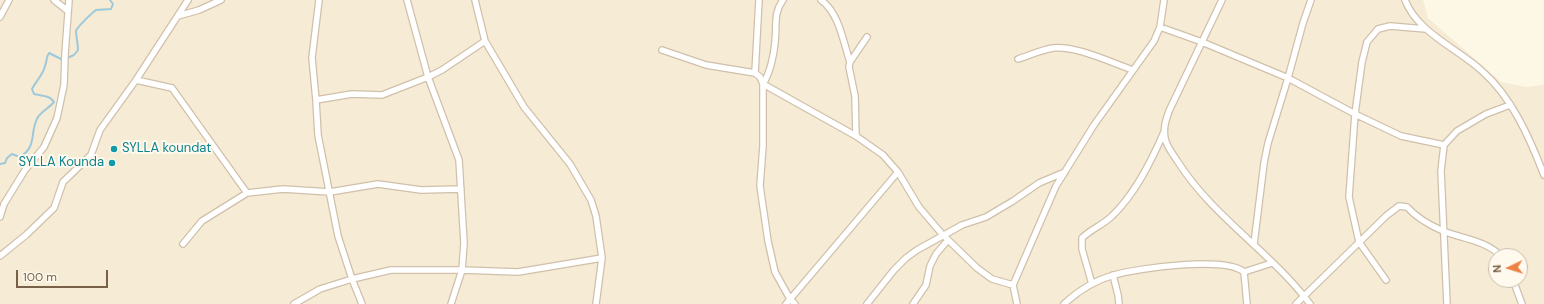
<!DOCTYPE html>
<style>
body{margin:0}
#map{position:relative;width:1544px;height:304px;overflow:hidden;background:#fdf7e6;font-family:"DM Sans",sans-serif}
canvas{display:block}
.north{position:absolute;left:1488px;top:248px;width:40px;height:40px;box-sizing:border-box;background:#fffaed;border:1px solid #c9bcab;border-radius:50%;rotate:266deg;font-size:11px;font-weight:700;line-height:16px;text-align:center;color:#786049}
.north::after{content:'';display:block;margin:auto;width:14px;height:18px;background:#ed8245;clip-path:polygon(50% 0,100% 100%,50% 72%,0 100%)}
.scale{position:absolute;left:16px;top:270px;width:92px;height:18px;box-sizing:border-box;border:2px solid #786049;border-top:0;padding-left:5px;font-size:12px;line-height:14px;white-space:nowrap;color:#786049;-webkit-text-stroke:3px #fffaed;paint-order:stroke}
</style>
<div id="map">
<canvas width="1544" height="304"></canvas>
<div class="north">N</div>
<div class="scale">100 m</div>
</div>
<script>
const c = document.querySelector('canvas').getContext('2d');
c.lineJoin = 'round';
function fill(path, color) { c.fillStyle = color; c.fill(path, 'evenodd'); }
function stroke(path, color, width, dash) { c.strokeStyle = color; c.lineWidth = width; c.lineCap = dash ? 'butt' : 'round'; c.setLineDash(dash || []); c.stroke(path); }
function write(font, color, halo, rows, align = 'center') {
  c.font = font + ' "DM Sans",sans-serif'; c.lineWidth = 4; c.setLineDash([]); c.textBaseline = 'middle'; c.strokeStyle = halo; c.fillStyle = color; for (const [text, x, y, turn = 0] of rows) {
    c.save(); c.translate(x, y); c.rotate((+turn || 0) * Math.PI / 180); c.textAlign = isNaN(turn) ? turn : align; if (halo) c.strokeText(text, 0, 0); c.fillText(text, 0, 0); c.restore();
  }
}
const residential = new Path2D(`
 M0 0H1423L1428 18 1501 82 1526 87 1544 85V304H0ZM1496 256H1520V280H1496Z`);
const stream = new Path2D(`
 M0 164 5 163 7 158 12 154 20 157C38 146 29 132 38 117 42 111 49 108 54 102 50 95 42 96 34 94L32 89C36 81 43 75 45 66 47 61 46 57 49 53L63 60 74 55 78 50C78 44 76 36 76 31 77 27 92 13 96 10L111 9 113 4 110 0`);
const street = new Path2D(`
 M54 0 68 11
 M319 0 312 58 316 100 318 135 338 236 352 279 362 304
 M407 0 428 77 459 160 464 243 462 270 451 304
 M475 0 485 41 524 107 570 164 591 200 596 216 602 258 596 304
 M783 0C773 13 777 26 775 42 774 55 770 73 763 84L856 136 883 155 898 172 919 207 942 234 977 268 992 279 1013 285
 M821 0C839 13 843 41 850 62
 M1222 0 1169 111C1166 120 1163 128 1165 138 1166 146 1173 154 1178 162 1213 217 1271 252 1310 304
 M1405 0C1417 32 1458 49 1482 71 1512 97 1530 139 1544 175
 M178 16 199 10 221 0
 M0 17 9 0
 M1160 27 1202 42 1288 78 1355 114 1401 136 1444 145 1457 131 1486 114 1510 105
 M662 50 706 65 755 73 760 77 763 84V146L760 186 768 241 775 272 790 299 795 304
 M1018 59C1030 55 1041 50 1053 48 1075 45 1112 63 1133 70
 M755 73 759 0
 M136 80 172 88 247 193
 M316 100 352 94 382 95 428 77 442 70 485 41
 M856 136 855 96 849 67 850 62 867 37
 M1444 145 1441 171 1447 304
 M0 217 4 204 25 170 44 147 57 118 64 85 65 54 69 0
 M183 244 202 221 247 193 283 189 330 192 378 184 421 190 461 189
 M1254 244 1264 163 1268 143 1288 78 1303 23 1311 0
 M0 256 26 235 54 208 63 182 91 155 100 130 136 80 188 0
 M1244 272 1272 263
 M1113 275 1118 295 1119 304
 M1386 280 1359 242 1349 197 1355 114 1362 62 1367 42 1378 29 1390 26 1426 29
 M1513 280 1522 304
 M1092 284 1082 249V238C1091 229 1103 225 1112 216 1135 194 1151 162 1164 132
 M294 304 320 289 352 279 391 270H462L518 272 602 258
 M786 304 898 172
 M867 304 894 270 906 258 917 250 962 225 986 217 1013 201 1039 183 1065 172
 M913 304 926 285 930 266 936 254 948 240
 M1017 304 1013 285 1056 186 1094 125 1154 41 1160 27 1164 0
 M1064 304C1078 291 1096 280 1114 275 1139 268 1225 256 1244 272L1247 304
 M1296 304 1386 216 1399 206 1407 207C1417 218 1429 225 1443 231 1463 239 1485 240 1501 256`);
const markers = [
 [114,149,4,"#0f9aa8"],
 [112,163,4,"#0f9aa8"]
];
const cultureNames = [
 ["SYLLA koundat",122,149],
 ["SYLLA Kounda",104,163,"right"]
];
fill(residential, '#f6ebd4');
stroke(stream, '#9ec9db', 2);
stroke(street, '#d0c0ab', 8);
stroke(street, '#fff', 5.5);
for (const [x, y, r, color] of markers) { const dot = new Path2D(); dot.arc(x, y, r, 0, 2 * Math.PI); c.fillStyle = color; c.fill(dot); stroke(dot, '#fffaed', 1.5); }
write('13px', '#0d838f', '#fffaed', cultureNames, 'left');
</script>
